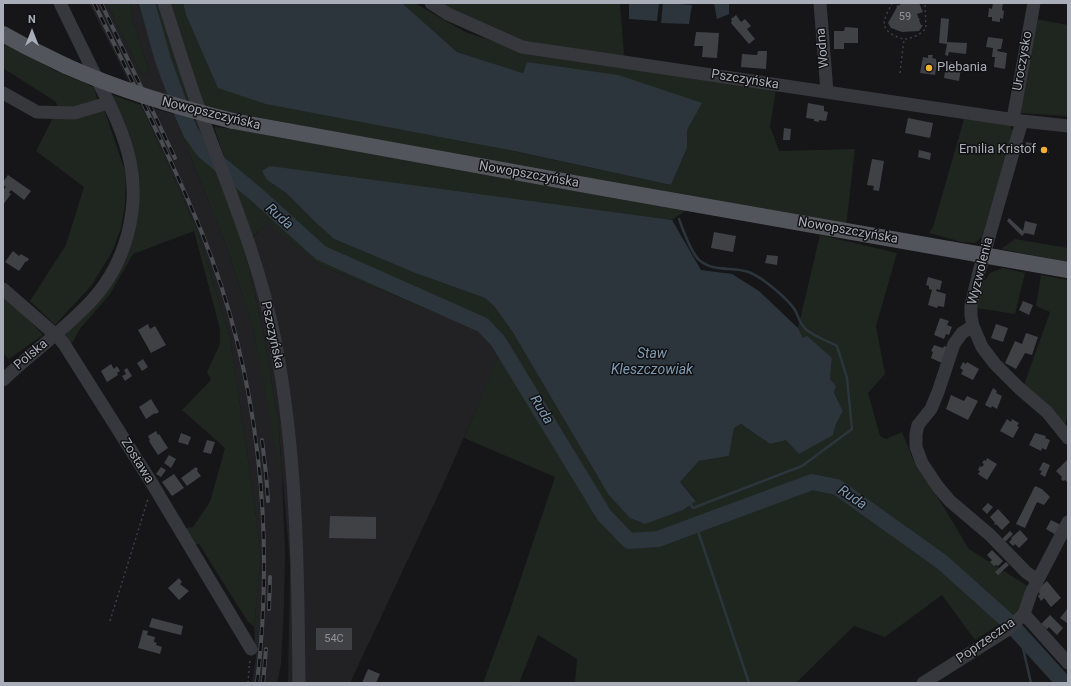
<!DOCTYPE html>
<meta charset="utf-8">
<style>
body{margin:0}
#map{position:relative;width:1071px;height:686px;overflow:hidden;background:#161618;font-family:Roboto,sans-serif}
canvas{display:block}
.frame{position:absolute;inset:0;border:4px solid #a8adb8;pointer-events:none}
.north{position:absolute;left:12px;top:12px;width:40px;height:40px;-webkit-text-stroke:3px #111113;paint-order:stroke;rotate:0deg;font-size:11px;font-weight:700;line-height:16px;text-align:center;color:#a8adb8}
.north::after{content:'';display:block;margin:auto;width:14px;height:18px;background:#a8adb8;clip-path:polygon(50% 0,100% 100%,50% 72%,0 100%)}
</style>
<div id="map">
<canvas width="1071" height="686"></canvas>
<div class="frame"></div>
<div class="north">N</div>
</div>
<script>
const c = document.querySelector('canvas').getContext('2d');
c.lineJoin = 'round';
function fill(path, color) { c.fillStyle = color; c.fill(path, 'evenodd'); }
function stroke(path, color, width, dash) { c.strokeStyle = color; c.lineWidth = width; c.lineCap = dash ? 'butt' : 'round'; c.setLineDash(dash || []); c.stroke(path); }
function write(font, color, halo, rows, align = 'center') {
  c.font = font + ' Roboto,sans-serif'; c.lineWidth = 3; c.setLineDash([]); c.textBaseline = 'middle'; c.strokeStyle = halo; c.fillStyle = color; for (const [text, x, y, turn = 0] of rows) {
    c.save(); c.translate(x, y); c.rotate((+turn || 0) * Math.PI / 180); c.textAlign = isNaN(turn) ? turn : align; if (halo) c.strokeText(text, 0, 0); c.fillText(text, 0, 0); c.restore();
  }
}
const built = new Path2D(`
 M89 3H107L142 75 149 71 132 17 130 3H138L161 77 174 115 229 253 253 329 282 477 285 553 284 605 281 664 277 683H252L256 658 254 627 261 554 248 459 230 338 198 232 141 105 173 114 150 91 130 84Z
 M268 222 319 265 482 331 501 353 442 487 350 683H288L290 565 278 420 264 336 244 246Z`);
const green = new Path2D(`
 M107 3H130L132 17 149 71 142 75Z
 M138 3H183L186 15 219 88 671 185 687 148V130L701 103 527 62 523 73 457 52 402 3H415L465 32 535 55 776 90 770 126 779 151 855 149 846 227 229 112 168 96 161 77Z
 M442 3H620L624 56 522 41 458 13Z
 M1035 19 1068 25 1067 116 1021 113 1016 109Z
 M3 42 54 70 94 87 98 102 68 110 58 109 56 102 3 68Z
 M112 95 141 105 198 232 230 338 248 459 261 554 254 627 248 622 199 544 194 545 186 528 193 527 210 502 225 448 182 410 211 380 207 372 220 344V329L194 231 133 254 110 294 79 330 73 342 70 344 65 337 67 330 99 301 137 216Z
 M104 109 126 174 125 205 121 228 112 252 91 286 55 325 30 301 66 245 84 187 36 151 54 116Z
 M174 115 200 121 244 246 264 336 278 420 283 487 253 329 229 253Z
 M964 119 1009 123 1013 132 982 237 975 243 962 242 929 233 933 227Z
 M214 127 234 129 687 210 672 220 267 180 286 193 314 221 334 239 415 273 485 298 494 306 512 331 608 494 683 510 696 500 680 482 699 461 729 456 734 428 741 424 770 444 786 439 833 435 836 424 843 411 834 393 836 386 830 379 832 358 803 338 798 328 820 235 897 253 876 326 885 374 868 393 880 436 886 439 902 432 914 462 929 483 969 549 1029 587 1020 611 975 640 942 595 885 637 854 626 796 683H575L577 659 538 635 519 683H483L509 613 555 477 464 438 500 353 482 331 319 265 268 223 252 237Z
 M1015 239 1068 248V262L1001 249Z
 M1003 268 1025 273 1015 314 977 308 982 284 990 273Z
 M1041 275 1068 280V415L1064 428 1024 385 1050 312 1036 306Z
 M3 293 43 335 9 359 3 354Z`);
const water = new Path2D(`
 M183 3H402L457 52 523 73 527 62 618 75 702 103 687 130V148L671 185 514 151 266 104 218 88 186 15Z
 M629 3H659L657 21 629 19Z
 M663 3 692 5 689 24 661 23Z
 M714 3H729V14L717 19Z
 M270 166 672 220 701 270 732 274 759 291 798 328 803 338 807 336 832 358 830 379 836 386 834 393 843 411 836 424 833 435 799 454 786 440 770 444 741 424 734 428 729 456 699 461 680 482 696 501 683 510 645 524 630 518 608 494 512 331 494 306 485 298 415 273 334 239 314 221 286 193 267 180 262 171Z`);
const stream = new Path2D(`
 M679 219C682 228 692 254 699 260 716 274 734 265 751 273 764 279 787 298 795 310 798 315 799 322 803 326 809 335 828 341 837 346L847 378 852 429 802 466 693 508 690 504
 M696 525 749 683
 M1020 635 1031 683`);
const river = new Path2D(`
 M147 3 163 60 183 115 191 133 204 151 257 195 321 253 483 325 498 341 604 515 629 541 658 539 812 482 837 487 942 562 1009 622
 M1015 629 1064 683`);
const building = new Path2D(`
 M901 3H919L923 12 917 14 919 19H921L919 20 921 25H923L919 31 902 32 891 28 888 23 897 7 896 6 900 5Z
 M993 3H1003L1002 10 1004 11 1003 19 1000 18V22L992 21V17H988L989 8 992 9Z
 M736 15 741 22 745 19 751 26 747 29 755 39 749 44 731 23 732 21 731 19Z
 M941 18 949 19 947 42 967 43 966 54 949 52 948 56 945 55 947 44 939 43Z
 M845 27 858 28V43H844V49H834V31H844Z
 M696 32 719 33 717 58 702 57 703 46H694Z
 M988 37 1003 39 1001 49H998L997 51 1007 53 1005 69 994 67 995 57H992L993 48 986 47Z
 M758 51H767L766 69 741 67 742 54 757 55Z
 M928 55H933L932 58 936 59V62H937L935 75 920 73 923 57 928 58Z
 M950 62 958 64 957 67 961 68 959 81 944 78 946 65H949Z
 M808 103 824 106V111L828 112 826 121 819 120V122L814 121V119L806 118Z
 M908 118 933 123 930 138 905 133Z
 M784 128 791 129 790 140H783Z
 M1026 142 1037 144 1035 153 1025 151Z
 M1040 147 1049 149V153L1039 151Z
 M919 150 931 153 930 160 918 157Z
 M872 159 884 161 879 191 873 190 874 186 867 185Z
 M8 175 31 191 24 200 11 190 9 193 11 194 3 205V189H4L6 187 3 185V182Z
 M1009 218 1023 231 1025 221 1037 224 1034 235 1025 233 1022 236 1007 221Z
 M714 232 736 236 733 252 711 248Z
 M13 251 19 256 21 254 29 259 27 262 26 261 19 271 5 262Z
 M767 255 778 256 777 265 765 263Z
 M928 277 942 281 940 290 937 289 936 291 946 294 944 307 938 306 937 308 928 305 932 290 929 289V286L926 285Z
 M1023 301 1033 305 1029 315 1019 310Z
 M940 318 949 321 947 325 952 327 949 335 946 334 944 339 934 335Z
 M148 324 150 329 155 326 166 345 151 353 138 330Z
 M996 324 1008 328 1003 342 991 338Z
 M1026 333 1038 337 1032 355 1025 353 1016 369 1005 363 1015 341 1022 344Z
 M934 345 943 348 944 346 950 348 944 364 931 358 933 352 931 351Z
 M143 359 148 367 142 371 137 363Z
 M963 362 966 364 967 362 979 369 973 380 961 374 963 370 960 368Z
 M111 364 114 369 117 366 120 371 117 373 118 375 107 382 101 371Z
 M127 368 132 376 125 381 122 376 126 374 124 370Z
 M993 388 997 391 996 393 1002 396 997 409 992 406 991 408 985 405Z
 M951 395 964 401 967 396 978 401 968 420 946 409Z
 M151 399 159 412 156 414 155 413 146 419 139 407Z
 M1007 419 1011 422 1012 419 1019 423 1017 426 1019 427 1013 438 1000 431Z
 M156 431 158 435 159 434 168 448 158 455 149 441 150 440 148 436Z
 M181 433 191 437 188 445 178 442Z
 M1035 433 1046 436 1045 438 1050 440 1046 450 1042 448 1041 451 1029 445Z
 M207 440 215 442 211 454 203 452Z
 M169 455 176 459 171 468 164 463Z
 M987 458 997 464 987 480 978 474 980 471 978 470 980 466 982 467 984 464 982 463 984 460 986 461Z
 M1067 460 1068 461V483L1065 480 1063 481 1061 479 1062 477 1056 471Z
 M1043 462 1050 465 1045 477 1040 474 1042 471 1039 470Z
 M161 467 166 470 161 477 156 474Z
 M196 467 198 469 197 471 201 476 187 486 181 478Z
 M174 474 184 488 172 496 162 482Z
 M1035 486 1042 489 1050 497 1044 505 1037 502 1025 528 1016 524Z
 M988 503 993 507 987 514 982 509Z
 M998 509 1010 522 1002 530 996 524 995 525 994 524 995 523 990 517Z
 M330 516 376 517V539L329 538Z
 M1051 520 1061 525 1056 535 1046 529Z
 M1020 530 1028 539 1019 548 1015 544 1013 546 1009 542 1012 539 1011 538Z
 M1010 531 1013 534 1005 542 1002 539Z
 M992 550 1003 561 998 566 996 565 994 566 990 562 992 560 987 555Z
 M1006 562 1009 565 998 575 995 572Z
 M179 578 182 582 180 584 189 591 179 600 168 588Z
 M1047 581 1061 598 1051 607 1044 598 1041 601 1038 596 1040 594 1037 590Z
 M1068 608V621L1067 623 1060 618Z
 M1050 615 1063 628 1057 635 1049 627 1047 629 1041 624Z
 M152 618 183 626 181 635 149 627Z
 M316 628H352V650H316Z
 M143 630 148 631 147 635 155 637 154 642 157 643 156 645 162 647 160 654 138 648Z
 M368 669 380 674 376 683H362Z`);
const path = new Path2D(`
 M892 3C889 10 882 20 885 27 887 33 898 38 904 39 911 39 922 34 926 28L925 3
 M900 73 904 39
 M110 621 148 499
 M248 683 250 659`);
const minor = new Path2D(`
 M164 3C175 36 185 70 197 103 225 181 259 258 275 340 297 453 298 569 299 683
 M431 3 448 14 522 47 1022 121 1068 126
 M820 3 827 92
 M3 93 37 112 74 113 108 103
 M1013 119 1034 3
 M1022 121 979 272 971 305V316L973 326 982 347 995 364 1019 388 1047 412 1068 438
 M3 289 59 338 64 344 153 485 251 649
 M973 326 962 333 954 344 938 392 931 409 918 425 916 434V447L922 463 938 487 950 501 990 535 1026 572 1037 580
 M3 380C32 352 66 329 93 299 126 262 140 209 130 161 124 134 112 109 100 85 87 58 73 30 60 3
 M1024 614 1068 663
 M923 683 1007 630 1024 614 1031 593 1068 522`);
const major = new Path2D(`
 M3 34 25 46 66 66
 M233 121 602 188 1068 270`);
const rail = new Path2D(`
 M94 3C131 79 170 155 202 233 259 375 275 532 257 683
 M101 3 175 158
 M262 440 266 474 268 501
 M269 609 270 577
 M263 683 266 649`);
const majorBridge = new Path2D(`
 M66 66C120 90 176 107 233 121`);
const markers = [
 [929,68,4,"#f2b134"],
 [1044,150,4,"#f2b134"]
];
const numberNames = [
 ["59",905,17],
 ["54C",334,639]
];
const streetNames = [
 ["Wodna",823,48,-95],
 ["Uroczysko",1023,61,-80],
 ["Pszczyńska",745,80,9],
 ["Nowopszczyńska",211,114,14],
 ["Nowopszczyńska",529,175,10],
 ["Nowopszczyńska",848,231,10],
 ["Wyzwolenia",981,271,-76],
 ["Pszczyńska",272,335,78],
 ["Polska",31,355,-40],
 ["Zostawa",137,461,58],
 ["Poprzeczna",986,641,-35]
];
const poiNames = [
 ["Plebania",937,68],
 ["Emilia Kristof",1036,150,"right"]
];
const waterNames = [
 ["Ruda",279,217,41],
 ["Staw",652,354],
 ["Kleszczowiak",652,370],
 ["Ruda",541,410,59],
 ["Ruda",852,498,34]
];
fill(built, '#222225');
fill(green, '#1e261f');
fill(water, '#2c353c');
stroke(stream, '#2c353c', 2.5);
stroke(river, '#2c353c', 16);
fill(building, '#404145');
stroke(path, '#3d3f44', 1.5, [2, 3]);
stroke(minor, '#37383d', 13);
stroke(major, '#53555c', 16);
stroke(rail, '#4a4c52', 4);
stroke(rail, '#111113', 2.5, [8]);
stroke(majorBridge, '#53555c', 16);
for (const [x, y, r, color] of markers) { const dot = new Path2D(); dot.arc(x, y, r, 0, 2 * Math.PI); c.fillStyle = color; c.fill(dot); stroke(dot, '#111113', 1.5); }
write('11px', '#8e929b', null, numberNames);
write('13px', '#a8adb8', '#111113', streetNames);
write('13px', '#a8adb8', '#111113', poiNames, 'left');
write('italic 14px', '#7f9bb3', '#111113', waterNames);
</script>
